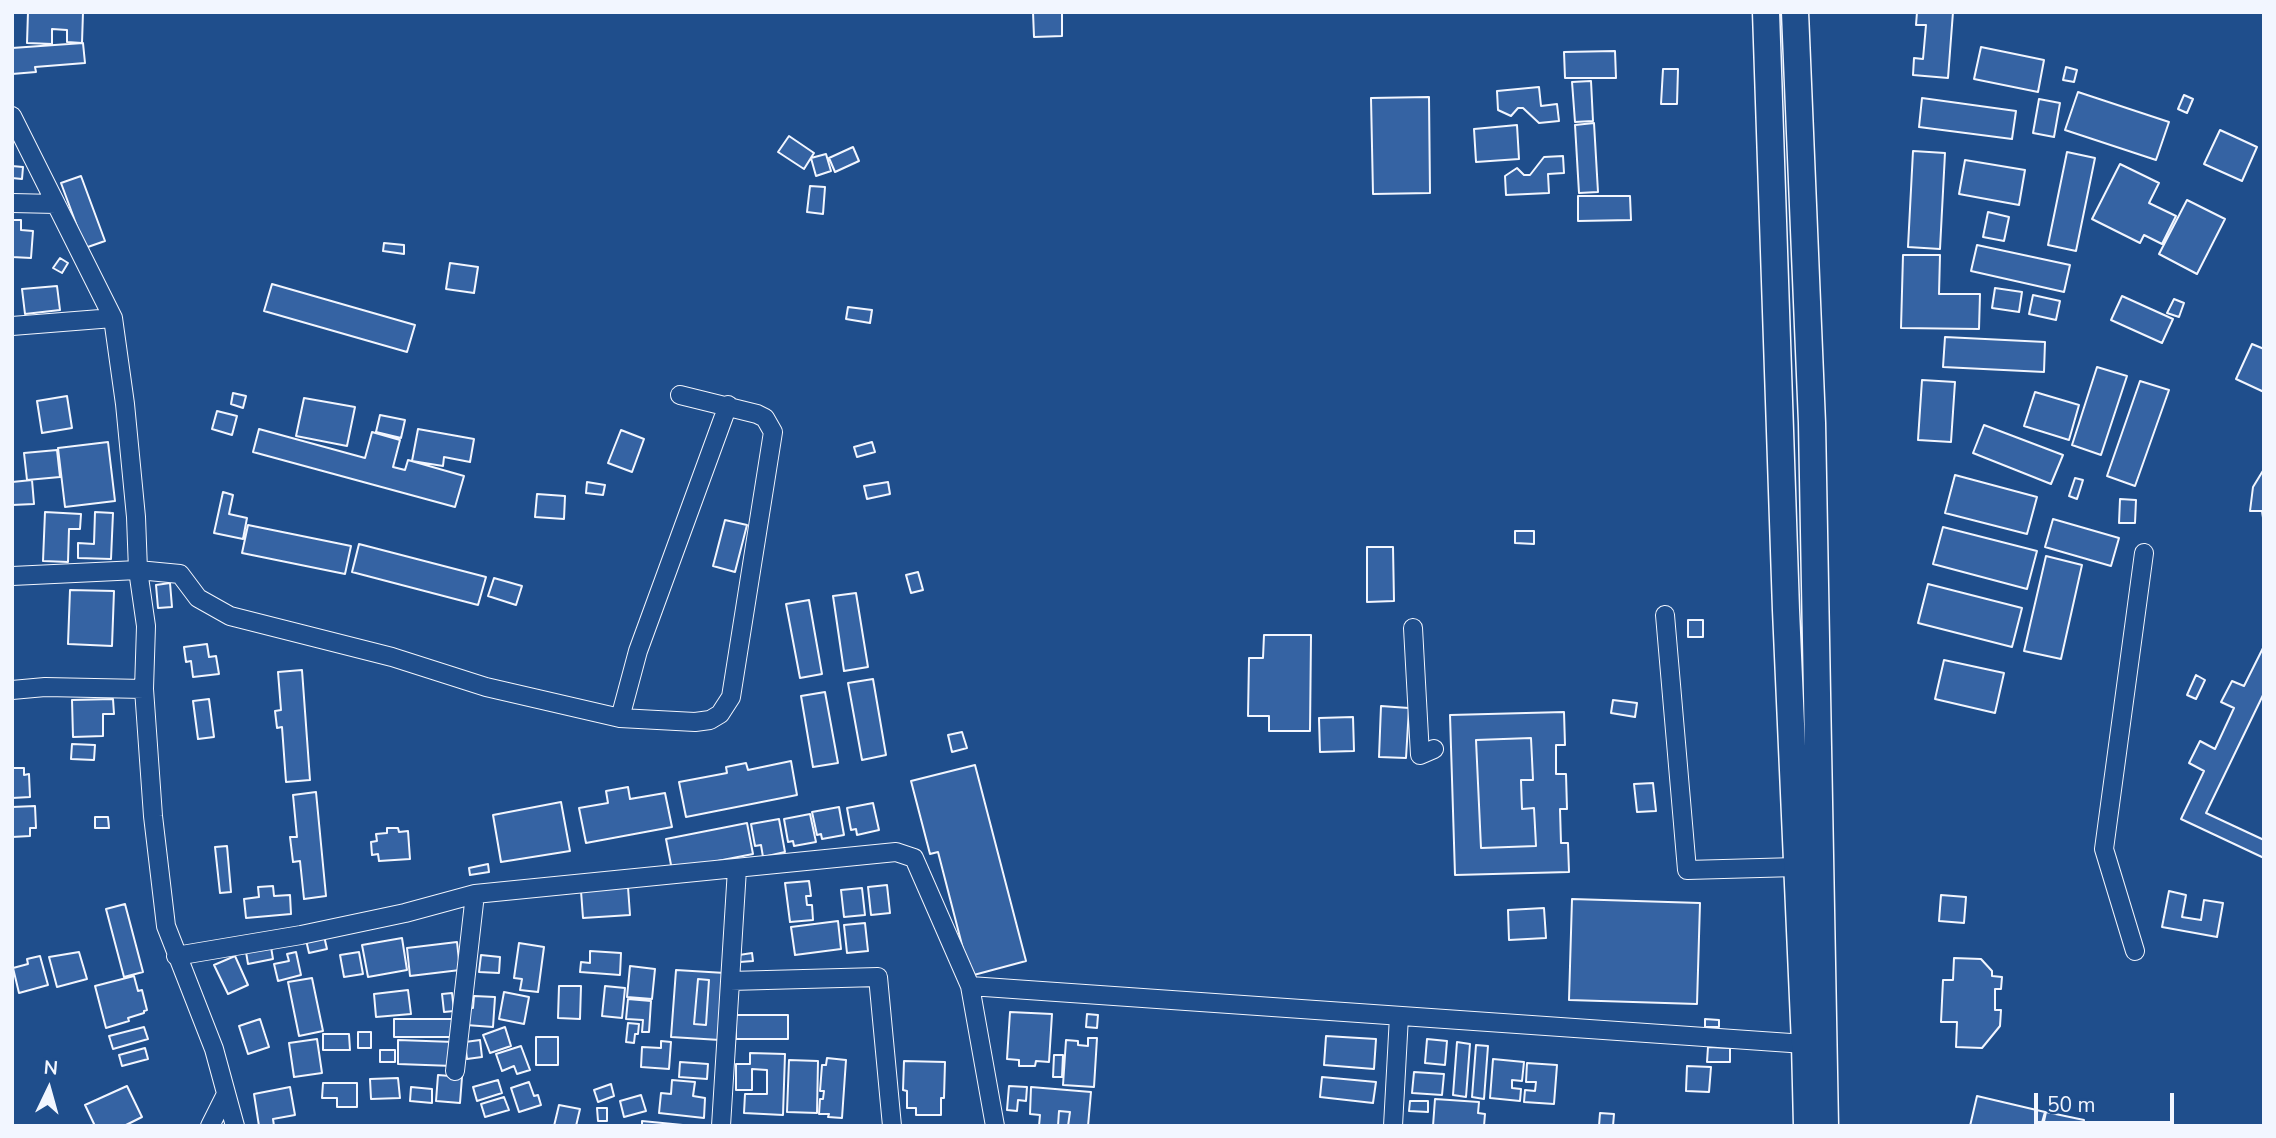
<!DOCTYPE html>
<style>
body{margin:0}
#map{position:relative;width:2276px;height:1138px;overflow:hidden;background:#1f4e8c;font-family:"Nunito Sans",sans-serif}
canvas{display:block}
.frame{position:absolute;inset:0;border:14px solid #f2f6ff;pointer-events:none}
.north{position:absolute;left:14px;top:1054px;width:70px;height:70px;-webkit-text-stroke:5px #1f4e8c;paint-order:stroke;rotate:5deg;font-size:19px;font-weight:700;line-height:28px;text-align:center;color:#f2f6ff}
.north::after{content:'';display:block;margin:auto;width:24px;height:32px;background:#f2f6ff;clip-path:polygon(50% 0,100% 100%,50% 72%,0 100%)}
.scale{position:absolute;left:2034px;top:1093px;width:140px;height:32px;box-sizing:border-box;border:4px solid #f2f6ff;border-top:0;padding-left:9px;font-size:21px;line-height:24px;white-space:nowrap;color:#f2f6ff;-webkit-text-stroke:5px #1f4e8c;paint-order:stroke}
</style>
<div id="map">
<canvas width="2276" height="1138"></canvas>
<div class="frame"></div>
<div class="north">N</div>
<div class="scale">50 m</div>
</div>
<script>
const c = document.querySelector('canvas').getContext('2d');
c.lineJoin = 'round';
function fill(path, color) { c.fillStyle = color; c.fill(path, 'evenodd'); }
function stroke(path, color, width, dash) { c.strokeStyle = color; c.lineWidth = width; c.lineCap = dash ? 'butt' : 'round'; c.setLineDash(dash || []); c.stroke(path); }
const building = new Path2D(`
 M28 12H83L82 43 67 42V30L52 29V44L27 43Z
 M1033 12H1062V36L1034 37Z
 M1917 12H1953L1948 78 1913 75 1914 58 1923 59 1926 25H1916Z
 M83 43 85 63 35 67 36 72 12 74V48Z
 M1981 47 2044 60 2038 92 1974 79Z
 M1615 51 1616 78H1565L1564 52Z
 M2066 67 2077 70 2074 82 2063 80Z
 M1663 69H1678L1677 104H1661Z
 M1591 81 1593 121 1575 122 1572 82Z
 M1539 87 1541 106 1557 104 1559 121 1539 123 1523 108H1518L1511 116 1498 110 1497 91Z
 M2078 92 2169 122 2156 160 2065 130Z
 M2184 95 2193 99 2187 113 2178 109Z
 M1429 97 1430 193 1373 194 1371 98Z
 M1922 98 2016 111 2012 139 1919 127Z
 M2039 99 2060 103 2054 137 2033 133Z
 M1594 123 1598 192 1579 193 1575 125Z
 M1517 125 1519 159 1476 162 1474 129Z
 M2220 130 2257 147 2242 181 2204 164Z
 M789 136 814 153 804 169 778 152Z
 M853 147 859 161 835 172 829 158Z
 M1913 151 1945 153 1940 249 1908 247Z
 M2067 152 2095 158 2076 251 2048 245Z
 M826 154 831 171 816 176 811 158Z
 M1563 156 1564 173 1548 174 1549 193 1506 195 1505 176 1517 168 1524 175H1530L1544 157Z
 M1965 160 2025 170 2019 205 1959 194Z
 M2120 164 2159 183 2149 203 2176 216 2162 244 2144 235 2140 243 2092 219Z
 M12 166 23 167 22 179 12 178Z
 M81 176 105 241 85 248 61 183Z
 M810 186 825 187 823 214 807 212Z
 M1578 196H1630L1631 220 1578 221Z
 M2187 200 2225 219 2197 274 2159 254Z
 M1988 212 2009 217 2004 241 1983 237Z
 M12 220H21V230L33 231 31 258 12 257Z
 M384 243 404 245V254L383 251Z
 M1977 245 2070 265 2064 292 1971 271Z
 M1903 255H1940L1939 294H1980L1979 329 1901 328Z
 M60 258 68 263 62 273 53 268Z
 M450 263 478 267 474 293 446 289Z
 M272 284 415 325 407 352 264 311Z
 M57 286 60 310 25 314 22 289Z
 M1995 288 2022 292 2019 312 1992 308Z
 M2033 295 2060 301 2056 320 2029 314Z
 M2122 296 2173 319 2162 343 2111 320Z
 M2174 299 2184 303 2179 317 2167 313Z
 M848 307 872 310 870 323 846 319Z
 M1945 337 2045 342 2044 372 1943 367Z
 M2252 344 2264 349V392L2236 379Z
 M2097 367 2127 376 2101 455 2072 445Z
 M1922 380 1955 382 1951 442 1918 440Z
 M2140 381 2169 390 2135 486 2107 476Z
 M2035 392 2079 405 2069 440 2024 426Z
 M233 393 246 396 243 408 231 404Z
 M67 396 72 428 42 433 37 401Z
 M304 398 355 407 347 446 296 436Z
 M217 411 237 416 232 435 212 429Z
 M380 415 405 420 401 438 376 432Z
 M1984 425 2063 455 2051 484 1973 453Z
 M259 429 365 458 372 432 400 440 393 467 405 470 408 460 464 476 455 507 253 452Z
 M418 429 474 439 470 462 444 457 443 466 412 461Z
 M621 430 644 439 632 472 608 463Z
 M108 442 115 501 65 507 58 448Z
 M872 442 875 452 857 457 854 447Z
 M57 450 60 477 27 480 24 453Z
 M2264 469V524L2262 511H2250L2253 487Z
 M1955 475 2037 497 2027 534 1945 513Z
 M2075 478 2083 480 2077 499 2069 496Z
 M32 480 34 504 12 505V482Z
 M587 482 605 485 603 495 586 493Z
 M888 482 890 494 867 499 864 486Z
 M223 492 233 495 229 514 247 518 243 539 214 533Z
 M537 494 565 496 564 519 535 517Z
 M2120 499 2136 500 2135 523H2119Z
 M45 512 81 514 80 529H69L68 562 43 561Z
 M95 512 113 513 111 559 78 558V543L94 544Z
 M2053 519 2119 538 2111 566 2045 547Z
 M725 520 747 525 735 572 713 566Z
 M248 525 351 546 345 574 242 553Z
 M1943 527 2037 551 2027 589 1933 564Z
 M1515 531H1534V544L1515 543Z
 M359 544 486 577 478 605 352 572Z
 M1367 547H1393L1394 601 1367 602Z
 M2046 556 2082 565 2061 659 2024 651Z
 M918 572 923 590 911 593 906 575Z
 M494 578 522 586 516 605 488 596Z
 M170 583 172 607 158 608 156 585Z
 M1928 584 2022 608 2012 647 1918 623Z
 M70 590 114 591 112 646 68 644Z
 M856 593 868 667 844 671 833 596Z
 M809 600 822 674 800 678 786 604Z
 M1688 620H1703V637H1688Z
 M1264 635H1311L1310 731H1269V716H1248L1249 658H1263Z
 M207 644 209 657 216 656 219 674 193 677 191 661 186 662 184 647Z
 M2264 646V693L2206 813 2264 840V858L2181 819 2204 771 2189 763 2200 741 2215 749 2234 708 2221 702 2232 681 2244 686Z
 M1944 660 2004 673 1995 713 1935 699Z
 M302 670 310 780 286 782 282 727 277 728 275 711 281 710 278 672Z
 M2196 675 2205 680 2196 699 2187 695Z
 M873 679 886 755 862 760 848 683Z
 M825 692 838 763 813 767 801 696Z
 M113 699 114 714H103V736L73 737 72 700Z
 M209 699 214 737 198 739 193 701Z
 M1613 700 1637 703 1635 717 1611 713Z
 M1381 706 1409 708 1406 758 1379 757Z
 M1564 712 1565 745H1556V774H1566L1567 809H1560L1561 843H1568L1569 872 1455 875 1450 715ZM1531 738 1533 780H1521L1522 809 1534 808 1536 846 1481 848 1476 740Z
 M1353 717 1354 751 1320 752 1319 718Z
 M962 732 967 748 952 752 948 735Z
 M1531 738 1533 780H1521L1522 809 1534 808 1536 846 1481 848 1476 740Z
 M72 744 95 745 94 760 71 759Z
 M791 761 797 795 686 817 679 782 727 773 726 767 746 763 748 770Z
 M975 765 1026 961 970 976 938 852 930 854 911 781Z
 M12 768H24V775L29 774 30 797 12 798Z
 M1653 783 1656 811 1637 812 1634 784Z
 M628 787 630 799 665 793 672 827 586 843 579 808 608 803 606 791Z
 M316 792 326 896 304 899 300 861 293 862 290 837H297L293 795Z
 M561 802 570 851 501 862 493 815Z
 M873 803 879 830 857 835 856 829 851 830 847 808Z
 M35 806 36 828H30V836L12 837V807Z
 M839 807 844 835 822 839 821 834 817 835 812 812Z
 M810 814 816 842 794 846 793 841 788 842 784 819Z
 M95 817H108L109 828H95Z
 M779 819 785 852 763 857 761 845 755 846 751 824Z
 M747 823 753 854 672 870 666 839Z
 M387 828H398L399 832 408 831 410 859 379 861 378 854 372 855 371 842 377 841 376 834 387 833Z
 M227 846 231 892 220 893 215 847Z
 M488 864 489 872 470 875 469 868Z
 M809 881 811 896H806L807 905H812L813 920 790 922 785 883Z
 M887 885 890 913 871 915 868 887Z
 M273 886 274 896 290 895 291 914 246 918 244 899 259 897 258 887Z
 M628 887 630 915 583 918 581 891Z
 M862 888 865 915 844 917 841 890Z
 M2169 891 2186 895 2182 917 2201 920 2204 900 2223 903 2217 937 2162 927Z
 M1941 895 1966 897 1964 923 1939 921Z
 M1572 899 1700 903 1697 1004 1569 1000Z
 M125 904 143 972 124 977 106 909Z
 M1544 908 1546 938 1509 940 1508 910Z
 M838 921 841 949 795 955 791 927Z
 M865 923 868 951 847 953 844 925Z
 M324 936 327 949 309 953 306 940Z
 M402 938 407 970 368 977 362 945Z
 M457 942 460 970 410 976 407 948Z
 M519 943 544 947 538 992 520 990 522 979 514 978Z
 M271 947 273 959 248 964 246 952Z
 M590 951 621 953 620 975 580 972 581 962 590 963Z
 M79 952 87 979 57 987 49 957Z
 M296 952 301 975 278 981 274 964 289 961 287 954Z
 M359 952 363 974 344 977 340 955Z
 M752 953 753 961 740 962 739 955Z
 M481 955 500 957 499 973 479 972Z
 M40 956 48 985 19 993 13 968 28 964 27 959Z
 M235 956 248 985 228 994 214 965Z
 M1954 958 1981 959 1992 971V976L2002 977 2001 989H1995V1010H2001L2000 1026 1982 1048 1956 1047 1957 1022H1941L1943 980H1953Z
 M630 966 655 969 652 999 627 997Z
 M676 970 725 973 720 1040 671 1037ZM698 979 709 980 706 1025 694 1024Z
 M134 976 138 991 142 990 147 1010 144 1011V1013L128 1018 129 1021 106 1028 95 986Z
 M312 978 323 1031 299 1036 288 982Z
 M698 979 709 980 706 1025 694 1024Z
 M559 986H581L580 1019 558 1018Z
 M605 986 625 988 622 1018 602 1016Z
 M408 990 411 1014 376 1017 374 994Z
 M504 992 529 997 524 1024 499 1019Z
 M452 993 454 1011 444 1012 442 994Z
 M474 996 495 997 493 1027 466 1025 467 1008H473Z
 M628 999 651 1001 649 1032H642L643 1020 626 1019Z
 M1010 1012 1052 1014 1049 1062 1036 1061 1035 1066H1019V1060L1007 1059Z
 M1087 1014 1098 1015 1097 1028 1086 1027Z
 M736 1015H788V1039H736Z
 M260 1019 269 1047 248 1054 239 1026Z
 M394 1019H452V1037H394Z
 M1705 1019 1719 1020V1027H1705Z
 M628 1023 639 1024 638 1034H635L634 1043 626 1042Z
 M144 1027 148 1039 113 1049 109 1036Z
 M505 1027 511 1046 490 1053 483 1035Z
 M358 1032H371V1048H358Z
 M323 1034H349L350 1050H323Z
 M1326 1036 1376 1039 1374 1069 1324 1065Z
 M536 1037H558V1065H536Z
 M1088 1038H1097L1094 1087 1063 1085 1066 1040 1078 1041V1045L1088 1046Z
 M317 1039 322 1073 294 1077 289 1043Z
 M1427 1039 1447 1041 1445 1065 1425 1063Z
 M398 1040 454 1042 453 1066 398 1064Z
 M480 1040 482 1057 467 1059 465 1042Z
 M661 1041 671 1042 669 1069 641 1067 642 1047 661 1048Z
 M1457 1042 1470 1044 1466 1097 1453 1095Z
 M1476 1045 1488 1046 1484 1099 1472 1097Z
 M521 1046 530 1070 517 1074 514 1066 502 1071 496 1054Z
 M1708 1047 1730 1048V1062H1707Z
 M145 1048 148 1059 122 1066 119 1055Z
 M380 1050H395V1062H380Z
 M750 1053 785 1054 783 1115 744 1113 745 1094H767V1070L752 1069V1090H736V1064H750Z
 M1054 1055H1063L1062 1077H1053Z
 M827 1058 846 1060 842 1118 828 1117 829 1114H819L820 1099H823L824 1091H820L822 1065H826Z
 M1493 1059 1524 1062 1522 1081 1512 1080V1088L1521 1089 1520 1101 1490 1098Z
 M789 1060 818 1061 817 1113 787 1112Z
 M904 1061 945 1062 944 1098H941V1115H916V1108H907V1091L903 1090Z
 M680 1062 708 1064 707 1079 679 1077Z
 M1527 1063 1557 1065 1554 1104 1524 1102 1525 1090 1535 1091 1536 1082H1526Z
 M1687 1066 1711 1067 1709 1092 1686 1091Z
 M1414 1072 1444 1074 1442 1095 1412 1093Z
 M438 1075 462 1077 460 1103 436 1101Z
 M1322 1077 1376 1082 1373 1103 1320 1097Z
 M398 1078 400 1098 371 1099 370 1079Z
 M498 1080 502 1093 477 1101 473 1087Z
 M672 1080 695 1082 693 1096 705 1098 704 1118 659 1113 661 1093 671 1094Z
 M529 1082 534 1096 538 1095 541 1105 519 1112 511 1088Z
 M323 1083H357V1107H337V1098H322Z
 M611 1084 614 1096 598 1102 594 1090Z
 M127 1086 142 1117 124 1126H95L85 1105Z
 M1009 1086 1027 1087 1026 1101 1018 1100 1017 1111 1007 1110Z
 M290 1087 295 1115 273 1119 274 1126H259L254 1094Z
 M411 1087 432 1089V1103L410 1101Z
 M1031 1087 1091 1092 1088 1126H1068L1070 1112 1059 1111 1058 1126H1039L1040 1115 1030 1114Z
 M641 1095 646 1111 624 1117 620 1101Z
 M1977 1096 2045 1112 2041 1126H1970Z
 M504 1097 509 1110 485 1117 481 1104Z
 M1435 1099 1479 1102 1478 1113 1485 1114 1484 1126H1433Z
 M1410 1101H1428V1112L1409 1111Z
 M559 1105 580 1109 576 1126H554Z
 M597 1108H607V1121H598Z
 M1059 1111 1070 1112 1068 1126H1058Z
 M2046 1112 2084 1120 2083 1126H2043Z
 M1600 1113 1614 1114 1613 1126H1599Z
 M642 1121 693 1126H642Z`);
const street = new Path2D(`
 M12 116 113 318 125 404 136 517 138 570 146 626 144 689 153 816 166 926 214 1049 235 1126
 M12 203 56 204
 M12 326 113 318
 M12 576 138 570 180 574 198 598 230 616 392 657 486 687 620 718 695 722 710 720 720 714 731 697 773 432 765 418 757 414 680 395
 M1665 615 1687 870 1796 867
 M1413 628 1420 755 1434 749
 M12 690 45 687 144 689
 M620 718 638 651 728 405
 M2135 951 2104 849 2144 553
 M176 956 301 935 405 913 475 894 896 852 914 858 970 986 995 1126
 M730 981 878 977 892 1126
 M970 986 1805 1044
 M455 1071 475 894
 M210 1126 225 1096
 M721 1126 737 869
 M1393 1126 1399 1016`);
const primary = new Path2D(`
 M1766 12 1786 610 1805 1044 1807 1126
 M1795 12 1812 423 1825 1126`);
fill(building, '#3563a3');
stroke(building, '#f2f6ff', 2);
stroke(street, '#f2f6ff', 20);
stroke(primary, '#f2f6ff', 29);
stroke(street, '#1f4e8c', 18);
stroke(primary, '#1f4e8c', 26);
</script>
